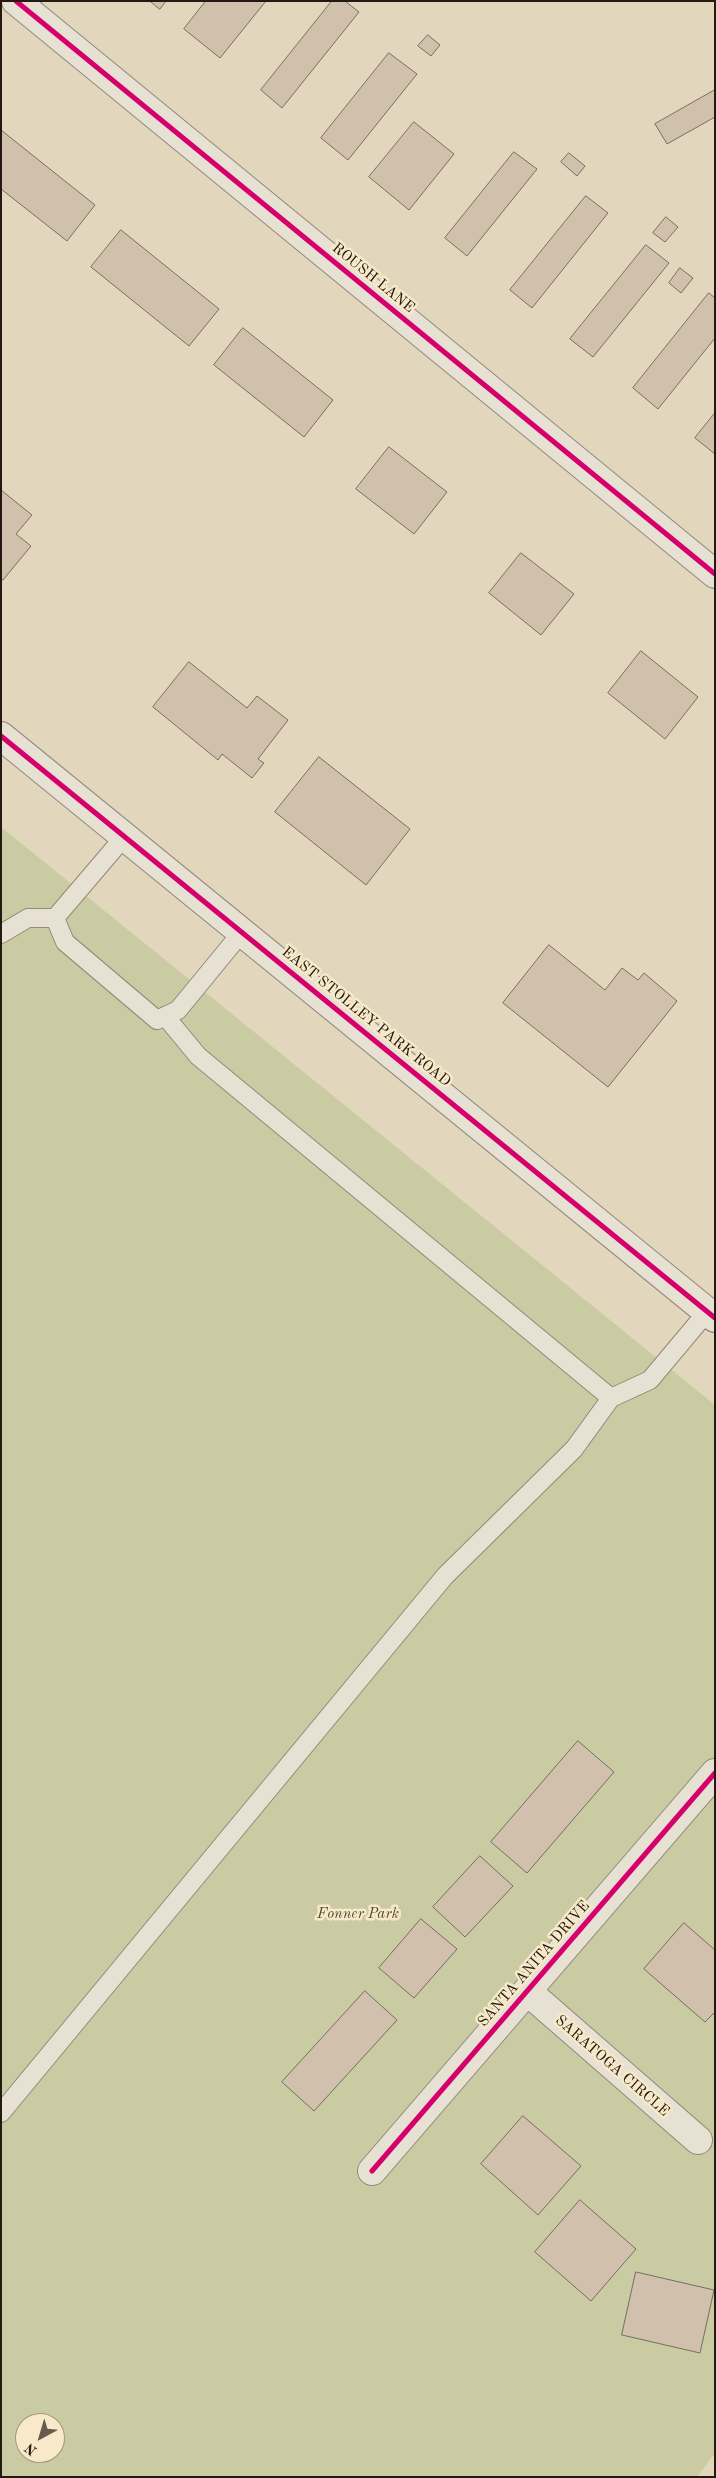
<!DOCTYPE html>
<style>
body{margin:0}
#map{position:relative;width:716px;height:2478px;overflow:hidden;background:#e2d7bc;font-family:"Old Standard TT",serif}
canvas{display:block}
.frame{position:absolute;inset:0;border:2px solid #241a11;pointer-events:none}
.north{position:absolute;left:15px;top:2413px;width:50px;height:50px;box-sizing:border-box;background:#f7e9c9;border:1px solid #a3967f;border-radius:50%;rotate:219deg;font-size:14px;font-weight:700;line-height:20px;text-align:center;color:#241a11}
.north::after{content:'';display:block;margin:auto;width:18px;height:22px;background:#665c4d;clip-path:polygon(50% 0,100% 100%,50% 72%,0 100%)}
</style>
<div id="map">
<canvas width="716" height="2478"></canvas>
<div class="frame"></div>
<div class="north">N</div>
</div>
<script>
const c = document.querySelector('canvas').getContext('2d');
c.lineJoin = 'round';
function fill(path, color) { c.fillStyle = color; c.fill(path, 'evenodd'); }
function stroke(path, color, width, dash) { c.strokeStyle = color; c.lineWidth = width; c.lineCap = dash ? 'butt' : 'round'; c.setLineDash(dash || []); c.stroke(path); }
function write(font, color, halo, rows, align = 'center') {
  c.font = font + ' "Old Standard TT",serif'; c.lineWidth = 5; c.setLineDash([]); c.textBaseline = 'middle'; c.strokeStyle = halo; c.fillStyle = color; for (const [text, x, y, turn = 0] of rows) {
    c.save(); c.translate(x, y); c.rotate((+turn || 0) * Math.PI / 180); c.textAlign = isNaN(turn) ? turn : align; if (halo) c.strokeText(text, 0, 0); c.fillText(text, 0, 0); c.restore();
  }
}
const green = new Path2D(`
 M1 827 715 1405V2453L697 2477H1ZM25 2423H55V2453H25Z`);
const building = new Path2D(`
 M150 1H166L160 9Z
 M206 1H266L220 58 184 29Z
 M332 1H345L359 12 282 108 261 90Z
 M428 35 440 45 431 56 418 46Z
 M389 53 417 74 348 160 321 138Z
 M715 90V117L667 144 655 124Z
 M414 122 454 154 409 210 369 177Z
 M1 130 95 205 67 241 1 189Z
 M514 152 537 169 467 256 445 238Z
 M569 153 585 166 577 176 561 162Z
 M586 196 608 213 532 308 510 290Z
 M666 217 678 227 665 242 653 233Z
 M121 230 219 309 189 346 91 267Z
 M646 245 669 263 593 357 570 339Z
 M680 268 693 278 681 293 669 283Z
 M709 293 715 298V338L658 409 633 388Z
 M243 328 333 400 304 437 214 365Z
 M715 413V454L695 438Z
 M389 447 447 492 414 534 356 489Z
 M1 490 32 515 16 534 31 546 3 580 1 579Z
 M521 553 574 594 541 635 489 593Z
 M641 651 698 697 665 739 608 693Z
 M189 662 247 708 257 696 288 720 258 759 264 763 252 778 222 754 218 760 153 707Z
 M319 757 410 829 366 885 275 812Z
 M549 945 605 990 622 968 638 980 644 973 677 1001 608 1087 503 1003Z
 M578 1741 614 1772 527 1873 491 1842Z
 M480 1856 513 1886 465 1937 433 1907Z
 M421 1919 457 1949 414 1998 379 1968Z
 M684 1923 715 1950V2012L705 2022 644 1969Z
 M365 1991 397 2020 314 2111 282 2082Z
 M523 2116 581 2166 538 2215 481 2164Z
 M580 2200 636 2249 591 2301 535 2252Z
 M636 2272 714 2290 700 2353 622 2335Z`);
const service = new Path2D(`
 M55 918 65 942 157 1020 178 1010 242 932
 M1 934 28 918H55L124 837
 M165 1016 198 1056 611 1398 650 1380 707 1312
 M1 2113 445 1576 574 1449 611 1398`);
const minor = new Path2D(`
 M16 1 715 574
 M527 1991 698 2140
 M372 2171 715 1773`);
const tertiary = new Path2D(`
 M1 736 715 1318`);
const cycleway = new Path2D(`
 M16 1 715 574
 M1 736 715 1318
 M372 2171 715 1773`);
const streetNames = [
 ["ROUSH LANE",373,278,39],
 ["EAST STOLLEY PARK ROAD",366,1017,39],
 ["SANTA ANITA DRIVE",534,1964,-49],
 ["SARATOGA CIRCLE",612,2066,41]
];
const parkNames = [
 ["Fonner Park",358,1914]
];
fill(green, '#cacba2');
fill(building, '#d1c0ab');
stroke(building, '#766f61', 1);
stroke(service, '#918979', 20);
stroke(minor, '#918979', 30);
stroke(tertiary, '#918979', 30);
stroke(service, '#e7e1d4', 18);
stroke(minor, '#e7e1d4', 28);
stroke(tertiary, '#e7e1d4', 28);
stroke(cycleway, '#d6006c', 5);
write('15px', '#241a11', '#f7e9c9', streetNames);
write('italic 15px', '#504c36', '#f7e9c9', parkNames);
</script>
